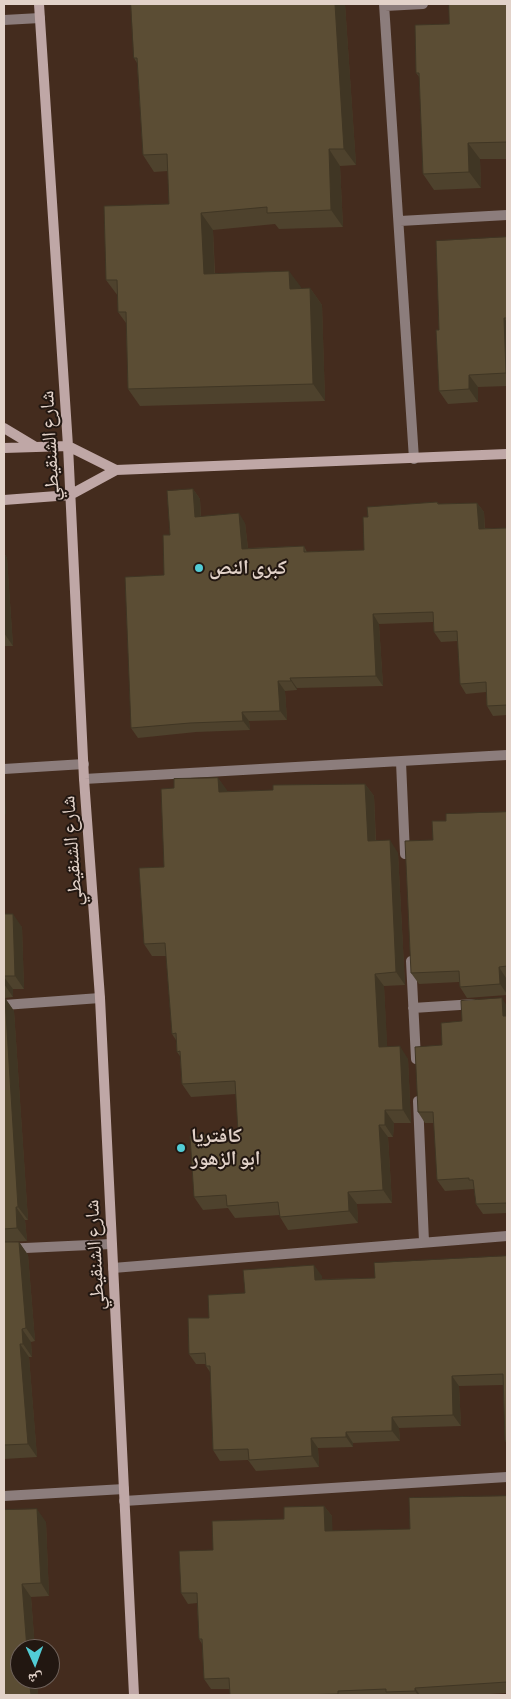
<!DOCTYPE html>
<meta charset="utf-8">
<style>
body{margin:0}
#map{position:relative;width:511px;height:1699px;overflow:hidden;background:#442c1e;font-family:"Alegreya Sans","Noto Naskh Arabic",sans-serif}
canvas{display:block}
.frame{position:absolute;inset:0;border:5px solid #e2d2c9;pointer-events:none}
.north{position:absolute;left:10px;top:1639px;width:50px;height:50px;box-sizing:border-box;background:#221711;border:1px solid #6f625b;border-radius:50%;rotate:178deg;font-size:14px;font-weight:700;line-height:20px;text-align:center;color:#e2d2c9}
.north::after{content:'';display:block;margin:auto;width:18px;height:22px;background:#52ccd5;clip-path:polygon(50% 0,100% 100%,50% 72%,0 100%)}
</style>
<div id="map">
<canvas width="511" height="1699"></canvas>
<div class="frame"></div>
<div class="north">ش</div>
</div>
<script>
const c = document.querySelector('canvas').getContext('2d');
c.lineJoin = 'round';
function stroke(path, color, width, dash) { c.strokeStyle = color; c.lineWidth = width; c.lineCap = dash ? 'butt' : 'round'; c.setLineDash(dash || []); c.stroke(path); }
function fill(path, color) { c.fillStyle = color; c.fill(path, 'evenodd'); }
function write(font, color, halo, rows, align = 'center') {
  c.font = font + ' "Alegreya Sans","Noto Naskh Arabic",sans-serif'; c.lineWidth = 4; c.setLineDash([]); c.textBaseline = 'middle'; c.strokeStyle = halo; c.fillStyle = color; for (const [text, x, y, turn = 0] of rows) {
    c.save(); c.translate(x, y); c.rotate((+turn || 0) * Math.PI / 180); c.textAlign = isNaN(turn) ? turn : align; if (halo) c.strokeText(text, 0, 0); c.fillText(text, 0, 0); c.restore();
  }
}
const street = new Path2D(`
 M384 4 414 459
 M385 6 423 4
 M4 20 40 18
 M400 221 507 215
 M401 762 405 854
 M4 769 84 764
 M84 779 507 755
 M411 961 416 1059
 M4 1005 100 998
 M413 1008 475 1004
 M418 1101 424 1242
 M4 1249 111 1244
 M113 1268 507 1236
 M4 1496 124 1489
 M124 1501 507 1477`);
const secondary = new Path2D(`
 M39 4 68 446 84 779 100 998 134 1695
 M4 428 34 446
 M4 448 68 446 116 470
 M4 500 70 495 116 470 507 454`);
const wall = new Path2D(`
 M131 4H345L356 165 340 166 343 227 279 229 275 224 213 230 215 273 301 287V289L310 288 322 305 325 401 140 406 128 389 126 323 118 312V296L106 280 169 204 168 171 154 172 143 155 137 63 134 58Z
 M507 4V159H480L481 188 434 190 423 174 420 78 416 73 449 24Z
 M507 237V386L478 387V402L448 404 439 391V330Z
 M193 489 200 499 201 517 245 523 248 548 304 546 307 552 364 550 368 517 437 502 439 504 477 503 484 512 485 528H507V715L493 716 487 706 486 692 466 694 460 684 458 641 441 642 434 632 433 622 379 624 383 686 297 688V690L285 691 287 720 249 721 250 730 196 732 138 738 131 728 164 575 170 535Z
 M4 553 7 558 13 646H4Z
 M218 778 227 791 273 790 365 784 374 796 376 841 398 853 405 985 384 986 387 1047 408 1059 411 1123H394L393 1137H388L392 1203 357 1204 358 1223 288 1230 280 1217V1215L235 1218 228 1208 203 1210 194 1197 238 1132 236 1094 191 1097 182 1084 180 1056 177 1052 176 1040 172 1034 166 956H152L144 944 164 867 174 788Z
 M507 812V978H506L507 995 467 998 460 987 459 982 419 984 411 973 433 840 446 821Z
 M4 914 22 927 24 989H13V997L5 998 14 1011 28 1220H25L27 1241 4 1242Z
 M507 1006V1213L483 1214 476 1204 474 1189 445 1191 437 1180 434 1123H425L418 1112 442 1045 462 1021Z
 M4 1242H19L28 1255 35 1341 31 1342 32 1357H29L37 1457 4 1459Z
 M507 1256V1444L505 1441 503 1385 459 1386 461 1426 399 1428 400 1441 353 1443V1447L318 1448 319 1467 256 1471 248 1460 220 1461 213 1450 210 1372 206 1366V1364H196L189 1354 209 1318 245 1293 322 1276V1279L375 1278Z
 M507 1496V1693L473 1695H230V1689H211L204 1679 202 1644 199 1639 197 1603 188 1604 181 1593 213 1550 284 1519 324 1506 332 1516V1531L410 1529Z
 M4 1510 46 1522 49 1596 31 1597 35 1649H20V1679H37L38 1695H4Z`);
const shadedWall = new Path2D(`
 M335 4H345L356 165 344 149Z
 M468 143 480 159 481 188 469 172Z
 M329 149 340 166 343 227 331 210Z
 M201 213 213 230 215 290 204 274Z
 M289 271 301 287V306L290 289Z
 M310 288 322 305 325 401 313 384Z
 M504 318 507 322V375L506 373Z
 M469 375 478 387V402L469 389Z
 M193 489 200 499 201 527 195 517Z
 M477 503 484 512 485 538 479 529Z
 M239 513 245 523 249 558 242 549Z
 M4 553 7 558 13 646 4 633Z
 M373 614 379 624 383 686 376 676Z
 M290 678 297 688V690L291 681Z
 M278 681 285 691 287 720 280 711Z
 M242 712 249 721 250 730 243 721Z
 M4 775V776L6 815 4 812Z
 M218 778 227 790 228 804 219 792Z
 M365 784 374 796 376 854 368 841Z
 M390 840 398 853 405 985 396 972Z
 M13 914 22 927 24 989 15 976Z
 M499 967 506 978 507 994 500 984Z
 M375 974 384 986 388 1060 379 1047Z
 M4 977 13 989V997L4 984Z
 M5 998 14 1011 28 1220 18 1207Z
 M502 998 507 1006V1022L503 1016Z
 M400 1046 408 1059 411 1123 403 1110Z
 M385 1110 394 1123 393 1137 385 1125Z
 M379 1125 388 1137 392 1203 383 1190Z
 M348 1192 357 1204 358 1223 349 1211Z
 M16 1207 25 1220 27 1241 17 1228Z
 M19 1242 28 1255 35 1341 26 1328Z
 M314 1265 322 1276V1290L315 1280Z
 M22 1329 31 1342 32 1357 23 1344Z
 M20 1344 29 1357 37 1457 28 1444Z
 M452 1376 459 1386 461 1426 453 1415Z
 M392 1417 399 1428 400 1441 392 1431Z
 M346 1432 353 1443V1447L346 1437Z
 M311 1438 318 1448 319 1467 312 1456Z
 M324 1506 332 1516 333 1542 325 1531Z
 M37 1509 46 1522 49 1596 41 1583Z
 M22 1584 31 1597 35 1649H27Z
 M29 1679H37L38 1695H31Z
 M415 1688 420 1695H418L415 1691Z`);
const building = new Path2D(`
 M131 4H335L344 149H329L331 210 267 213V207L201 213 204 274 289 271 290 289 310 288 313 384 128 389 126 312H118L117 280H106L104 206 169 204 167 154 143 155 137 58H134Z
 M449 4H507V142L468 143 469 172 423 174 419 73H416L415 25 449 24Z
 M507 237V318H504L506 373 469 375V389L439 391 436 330H439L436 241Z
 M193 489 195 517 239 513 242 549 304 546V552L364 550 363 517H368L367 507 437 502 438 504 477 503 479 529 507 528V705L487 706 486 682 460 684 457 631 434 632 433 612 373 614 376 676 290 678 291 681H278L280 711 242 712 243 721 190 723 131 728 125 577 164 575 163 535H170L167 491Z
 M218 778 219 792 273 790V785L365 784 368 841 390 840 396 972 375 974 379 1047 400 1046 403 1110H385V1125H379L383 1190 348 1192 349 1211 280 1217 278 1202 227 1206 226 1195 194 1197 190 1136 238 1132 235 1081 182 1084 180 1051 177 1052 176 1033 172 1034 165 943 144 944 139 868 164 867 161 789 174 788V779Z
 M507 812V966L499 967 500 984 460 987 459 971 411 973 405 841 433 840 432 821H446V814Z
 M4 914H13L15 976H4Z
 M4 998H5L18 1207H16L17 1228 4 1229Z
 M502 998 503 1016H507V1203L476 1204 473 1180H469V1178L437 1180 433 1112H418L415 1047 442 1045 441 1023 462 1021 461 1001Z
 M4 1242H19L26 1328 22 1329 23 1344H20L28 1444 4 1445Z
 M507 1256V1441H505L503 1374 452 1376 453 1415 392 1417V1431L346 1432V1437L311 1438 312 1456 249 1460 248 1449 213 1450 210 1366H206L205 1353 189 1354 188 1318H209L208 1295 245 1293 243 1270 314 1265 315 1280 375 1278 374 1263Z
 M507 1496V1682L415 1688V1691L386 1692V1689L338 1691V1694L297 1695H230L229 1678 204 1679 202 1639H199L197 1593H181L179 1551 213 1550 212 1521 284 1519V1507L324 1506 325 1531 410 1529 409 1498Z
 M37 1509 41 1583 22 1584 27 1649H20V1679H29L31 1695H4V1510Z`);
const markers = [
 [199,568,5,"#52ccd5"],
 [181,1148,5,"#52ccd5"]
];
const streetNames = [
 ["شارع الشنقيطي",50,446,-93],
 ["شارع الشنقيطي",72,851,-94],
 ["شارع الشنقيطي",95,1255,-93]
];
const poiNames = [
 ["كبرى النص",209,568],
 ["كافتريا",191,1136],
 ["ابو الزهور",191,1159]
];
stroke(street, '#8c7d7c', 10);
stroke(secondary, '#bfa7a6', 10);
fill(wall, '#4e422d');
fill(shadedWall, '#403624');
fill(building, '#5b4d34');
stroke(building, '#403624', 1);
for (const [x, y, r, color] of markers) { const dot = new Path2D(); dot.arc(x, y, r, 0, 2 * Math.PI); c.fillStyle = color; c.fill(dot); stroke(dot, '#221711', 2); }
write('20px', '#e2d2c9', '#221711', streetNames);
write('bold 20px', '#e2d2c9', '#221711', poiNames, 'left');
</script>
